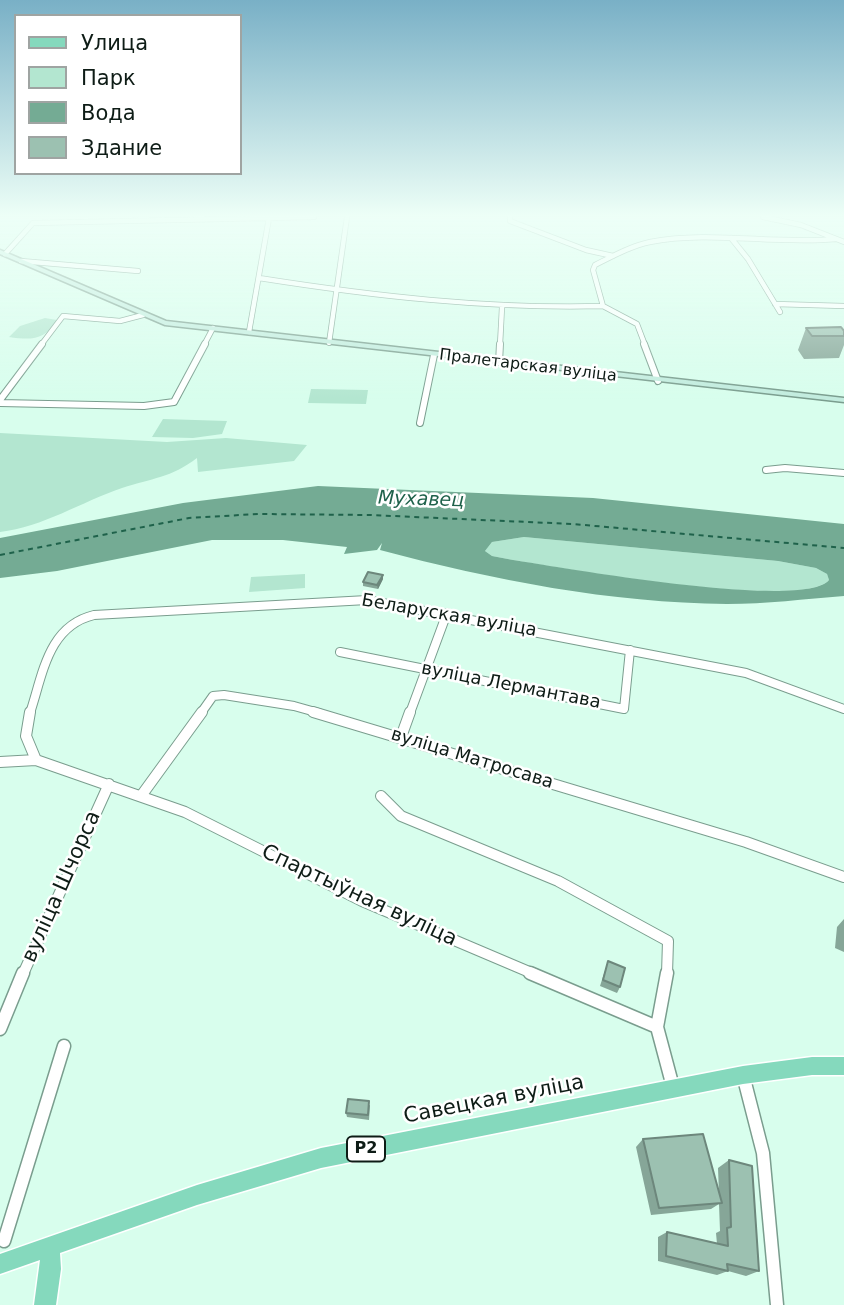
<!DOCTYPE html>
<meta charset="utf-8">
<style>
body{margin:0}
#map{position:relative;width:844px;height:1305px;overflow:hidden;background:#d8feed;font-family:"DejaVu Sans",sans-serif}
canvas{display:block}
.legend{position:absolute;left:14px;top:14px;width:228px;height:161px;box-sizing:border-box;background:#fff;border:2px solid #9fa4a2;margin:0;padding:9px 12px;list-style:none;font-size:21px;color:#0e1c16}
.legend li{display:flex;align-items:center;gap:14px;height:35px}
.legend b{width:35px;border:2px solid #9fa4a2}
</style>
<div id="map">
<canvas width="844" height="1305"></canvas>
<ul class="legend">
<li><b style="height:9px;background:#85d9bd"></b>Улица</li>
<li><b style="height:19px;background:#b3e6d0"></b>Парк</li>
<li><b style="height:19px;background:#74ab94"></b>Вода</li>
<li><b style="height:19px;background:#9cc1b1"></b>Здание</li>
</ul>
</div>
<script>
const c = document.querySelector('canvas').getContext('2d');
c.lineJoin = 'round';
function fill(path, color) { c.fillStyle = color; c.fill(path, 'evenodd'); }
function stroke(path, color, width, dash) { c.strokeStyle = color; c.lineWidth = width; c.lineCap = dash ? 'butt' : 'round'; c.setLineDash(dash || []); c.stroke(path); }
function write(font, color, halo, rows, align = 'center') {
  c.font = font + ' "DejaVu Sans",sans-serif'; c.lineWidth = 5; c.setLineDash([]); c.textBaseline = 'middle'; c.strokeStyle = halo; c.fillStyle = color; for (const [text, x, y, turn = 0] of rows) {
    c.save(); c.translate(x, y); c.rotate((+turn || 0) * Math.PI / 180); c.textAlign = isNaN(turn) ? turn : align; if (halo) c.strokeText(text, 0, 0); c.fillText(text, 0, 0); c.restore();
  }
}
const green = new Path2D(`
 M45 318 57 320C45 341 30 340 9 337L20 326Z
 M311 389 368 390 366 404 308 403Z
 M163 419 227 421 222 434 193 438 152 437Z
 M0 433 167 442 226 438 307 445 294 461 198 472 197 458C171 478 152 478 122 488 81 502 43 527 0 532Z
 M524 537 778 561 816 568 827 574 829 580C803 611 560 568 513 560L492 556 485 551 492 542Z
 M305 574V588L249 592 251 577Z`);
const water = new Path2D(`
 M318 486 593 498 844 524V596C805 599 766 604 727 604 611 603 493 580 380 550L382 543 377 550 344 554 347 547 283 540H212L57 571 0 578V538L183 503ZM524 537 778 561 816 568 827 574 829 580C804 611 560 567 513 560L492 556 485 551 492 542Z`);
const ferry = new Path2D(`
 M0 555 189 518 258 514 370 515 573 524 844 548`);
const minorFar4 = new Path2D(`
 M510 217V221L586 250 613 256
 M763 217 801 225 844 242
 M731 238 748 259 780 312
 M5 254 33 223 314 217
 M21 261 138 271
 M259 278C373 296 487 309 603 306
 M775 304 844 306
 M249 332 269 218
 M329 343 347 217
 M41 345 63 316 120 321 143 315
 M204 345 213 328
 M500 345 502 307
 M645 345 637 324 603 306 593 270 595 265C613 256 631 246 650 242 711 230 774 245 836 239`);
const minorFar3 = new Path2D(`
 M644 344 658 381
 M499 362 500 344
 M0 400 42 344
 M0 403 144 406 174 402 205 344
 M420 423 434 355
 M766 470 785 468 844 473`);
const minorFar2 = new Path2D(`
 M340 652 624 709 630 650
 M30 713C43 674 48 626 94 615L367 600 746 673 844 709
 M201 713 213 696 224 695 294 706 319 713
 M410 713 447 613`);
const minorFar1 = new Path2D(`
 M30 712 26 736 36 760
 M313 712 746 842 844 877
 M401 737 410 712
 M0 762 36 760 185 812 362 901 534 974
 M141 796 202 712
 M381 796 401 816 558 881 668 941 667 974
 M23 974 109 784`);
const minor = new Path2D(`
 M530 973 657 1027 673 1087
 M657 1027 667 973
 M0 1029 23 973
 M743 1075 763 1153 777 1305
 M4 1241 64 1046`);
const secondary = new Path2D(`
 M0 250 166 321 844 398V402L165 325 0 254Z`);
const primary = new Path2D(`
 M812 1057H844V1075H812L743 1084 321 1168 197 1205 60 1253 61 1269 56 1305H34L40 1260 0 1274V1254L197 1185 321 1148 743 1066Z`);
const wall = new Path2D(`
 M806 328 844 331V345L839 358 804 359 798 350Z
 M383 575V579L378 589 363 586V582Z
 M844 919V952L835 948 837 927Z
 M608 961 620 987 617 993 600 986Z
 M370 1105 369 1120 347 1117 346 1113Z
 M643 1139 719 1194 718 1168 729 1160 759 1271 746 1276 728 1271 717 1275 658 1261V1237L667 1232 717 1244 716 1233 720 1231 719 1204 711 1209 651 1215 636 1147Z`);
const shadedWall = new Path2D(`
 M383 575V579L378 589 377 585Z`);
const building = new Path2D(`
 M841 327 844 331V336H812L806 328Z
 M368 572 383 575 377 585 363 582Z
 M608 961 625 968 620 987 603 980Z
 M348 1099 369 1101 368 1115 346 1113Z
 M703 1134 722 1203 659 1208 643 1139Z
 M729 1160 752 1166 759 1271 727 1264 728 1271 666 1256 667 1232 728 1246 727 1228 731 1227Z`);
const farStreetnames = [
 ["Пралетарская вуліца",528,366,7]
];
const shields = [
 [366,1149,38]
];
const shieldNames = [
 ["Р2",366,1149]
];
const streetNames = [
 ["Беларуская вуліца",449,616,10],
 ["вуліца Лермантава",511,686,11],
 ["вуліца Матросава",472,759,17]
];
const waterNames = [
 ["Мухавец",421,500,2]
];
const nearStreetnames = [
 ["вуліца Шчорса",62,887,-66],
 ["Спартыўная вуліца",359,896,25],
 ["Савецкая вуліца",494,1100,-11]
];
fill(green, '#b3e6d0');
fill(water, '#74ab94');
stroke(ferry, '#1f624b', 2, [5, 4.5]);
stroke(minorFar4, '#7a9d8e', 6);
stroke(minorFar3, '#7a9d8e', 8);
stroke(minorFar2, '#7a9d8e', 10);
stroke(minorFar1, '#7a9d8e', 12);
stroke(minor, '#7a9d8e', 15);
stroke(secondary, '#7a9d8e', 3);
stroke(primary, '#fff', 3);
stroke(minorFar4, '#fff', 4.5);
stroke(minorFar3, '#fff', 6);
stroke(minorFar2, '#fff', 8);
stroke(minorFar1, '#fff', 10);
stroke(minor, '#fff', 12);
fill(secondary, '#c2ecde');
fill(primary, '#85d9bd');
fill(wall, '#86a698');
fill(shadedWall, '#6d877c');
fill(building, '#9cc1b1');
stroke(building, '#6d877c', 2);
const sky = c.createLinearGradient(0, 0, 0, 399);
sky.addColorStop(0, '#79b0c6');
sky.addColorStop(0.54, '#edfff7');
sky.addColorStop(1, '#edfff700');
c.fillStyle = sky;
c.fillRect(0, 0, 844, 399);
write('16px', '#0e1c16', '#fff', farStreetnames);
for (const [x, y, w] of shields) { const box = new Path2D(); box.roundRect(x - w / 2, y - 12.5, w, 25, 5); c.fillStyle = '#fff'; c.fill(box); stroke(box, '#0e1c16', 2); }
write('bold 16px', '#0e1c16', null, shieldNames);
write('18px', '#0e1c16', '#fff', streetNames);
write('italic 19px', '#1f624b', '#fff', waterNames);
write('21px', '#0e1c16', '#fff', nearStreetnames);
</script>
